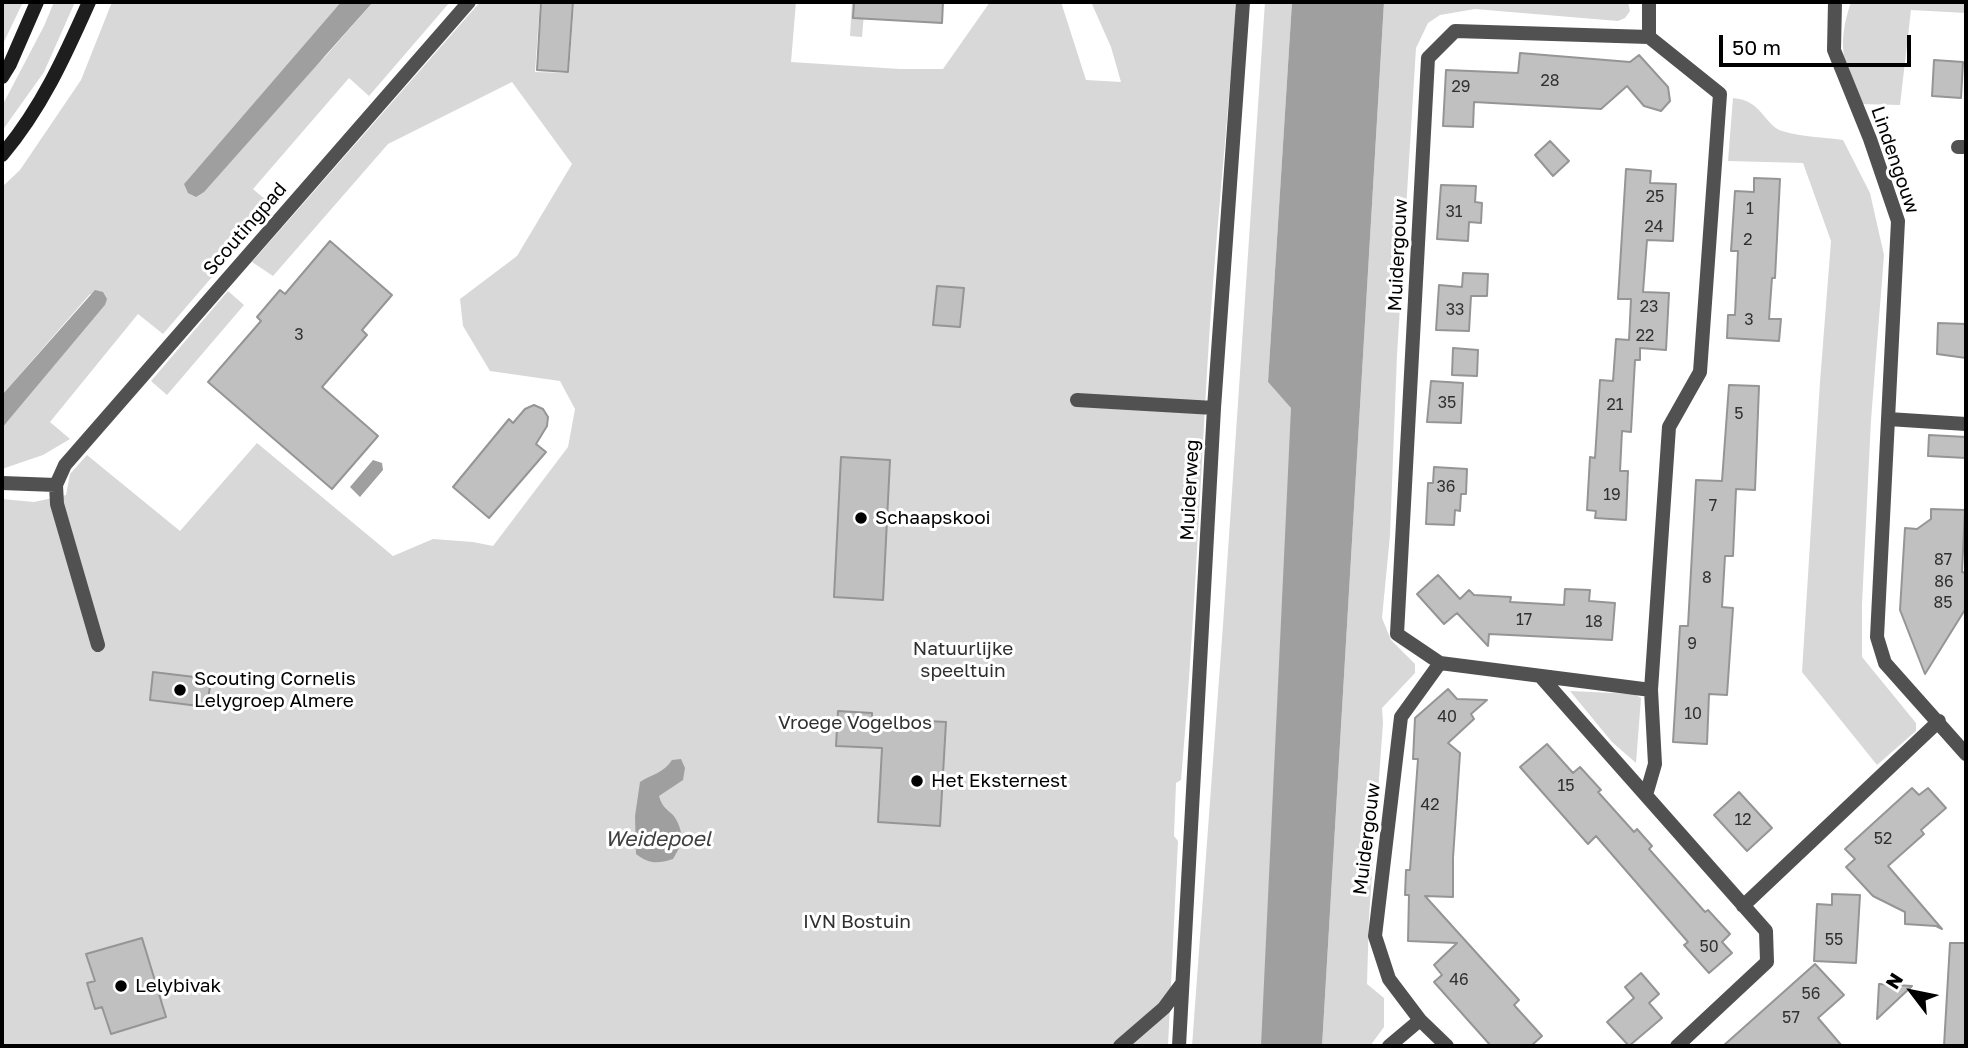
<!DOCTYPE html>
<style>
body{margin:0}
#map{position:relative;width:1968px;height:1048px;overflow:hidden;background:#fff;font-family:"Golos Text",sans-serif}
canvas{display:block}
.frame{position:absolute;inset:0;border:4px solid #000;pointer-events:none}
.north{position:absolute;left:1877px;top:957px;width:70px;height:70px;-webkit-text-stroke:5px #fff;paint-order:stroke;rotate:302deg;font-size:19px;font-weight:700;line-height:28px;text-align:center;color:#000}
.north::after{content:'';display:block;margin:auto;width:24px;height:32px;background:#000;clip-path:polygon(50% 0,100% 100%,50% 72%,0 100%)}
.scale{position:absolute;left:1719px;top:35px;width:192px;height:32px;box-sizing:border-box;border:4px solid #000;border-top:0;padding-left:9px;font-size:21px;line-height:24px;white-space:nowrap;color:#000;-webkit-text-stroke:5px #fff;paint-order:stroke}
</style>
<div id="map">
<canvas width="1968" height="1048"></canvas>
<div class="frame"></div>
<div class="north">N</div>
<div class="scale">50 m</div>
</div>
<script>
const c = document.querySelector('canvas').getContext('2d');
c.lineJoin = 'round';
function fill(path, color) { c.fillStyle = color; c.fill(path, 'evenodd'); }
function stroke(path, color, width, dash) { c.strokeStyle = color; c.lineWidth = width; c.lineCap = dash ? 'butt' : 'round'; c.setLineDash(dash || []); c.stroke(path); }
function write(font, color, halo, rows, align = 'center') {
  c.font = font + ' "Golos Text",sans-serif'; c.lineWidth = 6; c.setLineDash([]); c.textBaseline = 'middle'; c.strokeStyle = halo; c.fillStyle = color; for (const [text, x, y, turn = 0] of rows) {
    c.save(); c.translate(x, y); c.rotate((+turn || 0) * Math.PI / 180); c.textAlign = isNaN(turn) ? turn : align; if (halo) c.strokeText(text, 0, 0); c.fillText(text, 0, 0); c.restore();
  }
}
const green = new Path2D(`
 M2 2H23L2 46Z
 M54 2H75L44 72 2 131V106L44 26Z
 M112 2H341L184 184 325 57 373 2H450L369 96 349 78 253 189 273 206 163 334 138 314 50 422 70 439 43 455 2 469V428L105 305 90 294 2 395V187L20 170 81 80Z
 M480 2H540L535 72 569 73 574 2H796L791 62 900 69H943L990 2H1061L1086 80 1121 82 1111 47 1091 2H1236C1228 125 1214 249 1207 372 1199 508 1193 644 1181 780L1176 783 1174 836 1178 841 1168 1046H2V499L34 502 66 495 70 474 87 455 180 531 257 443 393 556 433 539 473 542 493 546 568 447 575 409 560 381 490 371 463 326 460 299 517 256 572 164 512 82 388 144 273 276 252 262Z
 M852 2H865L862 37 850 36Z
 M1265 2H1292L1268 382 1305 424V513L1274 1046H1192L1223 625Z
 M1384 2H1628L1630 11 1625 18 1618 21 1475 9 1440 15 1428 23 1416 48 1397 355 1390 535 1382 618 1391 640 1415 664V673L1382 708 1383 723 1369 917 1367 984 1384 998V1027L1370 1046H1322Z
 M1851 2H1966V13L1911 10 1900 105 1859 104C1844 62 1836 47 1851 2Z
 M1733 98C1762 100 1764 125 1782 131 1801 137 1824 137 1843 140L1870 193 1884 255 1871 420 1862 604V657L1916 723V731L1877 765 1802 672 1820 382 1831 241 1803 163 1728 161Z
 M228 291 244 305 167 395 151 381Z
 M1570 691 1634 694 1641 698 1636 763 1612 742Z`);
const water = new Path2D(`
 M341 2H373L204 192 196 197 188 193 184 184Z
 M1292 2H1384L1322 1046H1274L1305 513V424L1268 382Z
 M95 290 103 292 107 299 105 305 2 428V395Z
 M373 460 382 463 383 470 360 497 350 487Z
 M681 759 685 768 683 780 659 796C662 806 665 808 672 814 679 821 681 832 683 841L673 859C657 864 649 864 636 854L635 816 640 782C652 774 664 773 672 760Z`);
const canal = new Path2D(`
 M1274 1046 1305 387`);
const building = new Path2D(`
 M541 2H573L568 72 537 70Z
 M854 2H943L942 23 853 18Z
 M1520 53 1630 62 1639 55 1668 87 1670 101 1661 111 1644 106 1627 86 1601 109 1474 102 1473 127 1443 126 1446 70 1518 73Z
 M1934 60 1963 62 1961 98 1932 96Z
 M1550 141 1569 161 1553 176 1535 155Z
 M1626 169 1651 171 1650 183 1676 184 1673 241 1647 240 1643 292 1669 293 1666 350 1640 348V360H1635L1631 432 1622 431 1620 471H1628L1626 520 1595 518 1596 511 1587 510 1590 457 1595 458 1600 380 1613 381 1616 339 1629 340 1631 299H1618Z
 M1754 178 1780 179 1775 278H1772L1769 319H1781L1779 341 1727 338 1728 315H1735L1738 251H1731L1735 191 1754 192Z
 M1441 185 1476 186 1475 202 1482 203 1481 223 1469 222 1468 241 1437 239Z
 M330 241 392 295 362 330 367 335 322 387 378 436 332 489 208 382 261 321 257 317 280 290 285 294Z
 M1463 273 1488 274 1487 296H1471L1469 331 1436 330 1439 285 1462 287Z
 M937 286 964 288 960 327 933 325Z
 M1938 323 1966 324V358L1937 354Z
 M1453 348 1478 350 1477 376 1452 375Z
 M1431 381 1463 383 1461 423 1427 422Z
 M1729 385 1759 386 1755 490 1736 489 1733 556H1725L1722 607 1733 608 1727 695 1709 694 1707 744 1673 742 1680 626H1688L1696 480 1722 481Z
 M534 405 543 409 548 417 547 426 536 444 546 452 489 518 453 487 509 419 513 423 525 409Z
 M1929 435 1966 437V458L1928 456Z
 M841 457 890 460 883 600 834 597Z
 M1434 467 1467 469 1466 494H1461L1460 511 1455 510 1454 525 1426 524 1428 483H1433Z
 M1931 509 1965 510 1962 572 1966 573V608L1925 674 1900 610 1905 528 1917 529 1931 519Z
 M1438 575 1460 599 1469 590 1474 595 1511 597 1510 602 1564 605 1565 589 1590 590 1589 601 1615 603 1612 640 1489 634 1488 646 1457 613 1444 624 1417 594Z
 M153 672 211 679 207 707 150 700Z
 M1448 689 1457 699 1487 700 1471 714 1474 719 1448 743 1460 753 1453 858V897L1425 896 1519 1000 1514 1005 1542 1036 1531 1046H1491L1434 982 1442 975 1434 965 1457 943 1408 941 1409 895H1405L1406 870H1410L1418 759H1413L1415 718Z
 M838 711 872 713V718L946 722 940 826 878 822 882 748 836 746Z
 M1547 744 1573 773 1580 767 1601 790 1598 792 1634 832 1637 829 1652 846 1649 849 1705 912 1708 910 1730 934 1722 942 1732 953 1709 973 1684 945 1688 942 1596 836 1588 844 1520 767Z
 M1912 788 1919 795 1928 788 1946 808 1921 830 1924 834 1888 866 1942 929 1936 926 1905 924V912L1873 896 1846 867 1855 859 1845 849Z
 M1739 792 1772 828 1747 851 1714 815Z
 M1832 894 1860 895 1856 963 1814 961 1817 904 1832 905Z
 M142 938 166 1017 111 1034 102 1007 95 1009 87 983 95 981 86 954Z
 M1950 943H1966V1046H1944Z
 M1815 964 1844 995 1818 1018 1842 1046H1723Z
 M1641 973 1659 994 1649 1003 1662 1018 1629 1046 1607 1022 1634 998 1625 987Z
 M1879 984 1912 986 1877 1019Z`);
const street = new Path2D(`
 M1835 2 1834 50 1870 139 1898 221 1877 637 1885 663 1966 754
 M1649 37 1455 31 1428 58 1397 634 1440 663 1651 690
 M1649 37V2
 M1958 147H1966
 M1077 400 1214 408
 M1888 419 1966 424
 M2 483 56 485
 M98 645 57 504 56 485 65 465 469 2
 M1440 663 1401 717 1375 936 1389 979 1420 1020 1447 1046
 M1542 678 1766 931 1767 962 1677 1046
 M1646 795 1655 764 1651 690 1669 427 1700 372 1720 94 1649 37
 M1743 906 1939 721
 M1120 1046 1164 1008 1181 985
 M1179 1046 1214 408 1243 2
 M1389 1046 1420 1020`);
const secondary = new Path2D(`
 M2 77 10 64 37 2
 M2 155C41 109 65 56 89 2`);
const markers = [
 [861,518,7,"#000"],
 [180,690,7,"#000"],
 [917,781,7,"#000"],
 [121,986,7,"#000"]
];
const numberNames = [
 ["28",1550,81],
 ["29",1461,87],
 ["25",1655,197],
 ["1",1750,209],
 ["31",1454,212],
 ["24",1654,227],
 ["2",1748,240],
 ["23",1649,307],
 ["33",1455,310],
 ["3",1749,320],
 ["3",299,335],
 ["22",1645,336],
 ["35",1447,403],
 ["21",1615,405],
 ["5",1739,414],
 ["36",1446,487],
 ["19",1612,495],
 ["7",1713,506],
 ["87",1943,560],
 ["8",1707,578],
 ["86",1944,582],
 ["85",1943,603],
 ["17",1524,620],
 ["18",1594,622],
 ["9",1692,644],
 ["10",1693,714],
 ["40",1447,717],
 ["15",1566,786],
 ["42",1430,805],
 ["12",1743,820],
 ["52",1883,839],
 ["55",1834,940],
 ["50",1709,947],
 ["46",1459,980],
 ["56",1811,994],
 ["57",1791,1018]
];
const streetNames = [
 ["Lindengouw",1895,160,71],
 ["Scoutingpad",245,229,-49],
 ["Muidergouw",1398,255,-87],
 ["Muiderweg",1190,490,-87],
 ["Muidergouw",1367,839,-83]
];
const poiNames = [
 ["Schaapskooi",875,518],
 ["Scouting Cornelis",194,679],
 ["Lelygroep Almere",194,701],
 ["Het Eksternest",931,781],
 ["Lelybivak",135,986]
];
const parkNames = [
 ["Natuurlijke",963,649],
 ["speeltuin",963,671],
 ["Vroege Vogelbos",855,723],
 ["IVN Bostuin",857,922]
];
const waterNames = [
 ["Weidepoel",658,839]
];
fill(green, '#d8d8d8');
fill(water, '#9f9f9f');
stroke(canal, '#9f9f9f', 26);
fill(building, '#c0c0c0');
stroke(building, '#959595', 2);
stroke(street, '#515151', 14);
stroke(secondary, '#1e1e1e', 14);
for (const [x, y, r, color] of markers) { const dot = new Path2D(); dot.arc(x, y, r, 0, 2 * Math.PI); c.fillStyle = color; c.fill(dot); stroke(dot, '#fff', 2.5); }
write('16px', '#303030', null, numberNames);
write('19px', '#000', '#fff', streetNames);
write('19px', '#000', '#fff', poiNames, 'left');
write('19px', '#2f2f2f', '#fff', parkNames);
write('italic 21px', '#404040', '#fff', waterNames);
</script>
